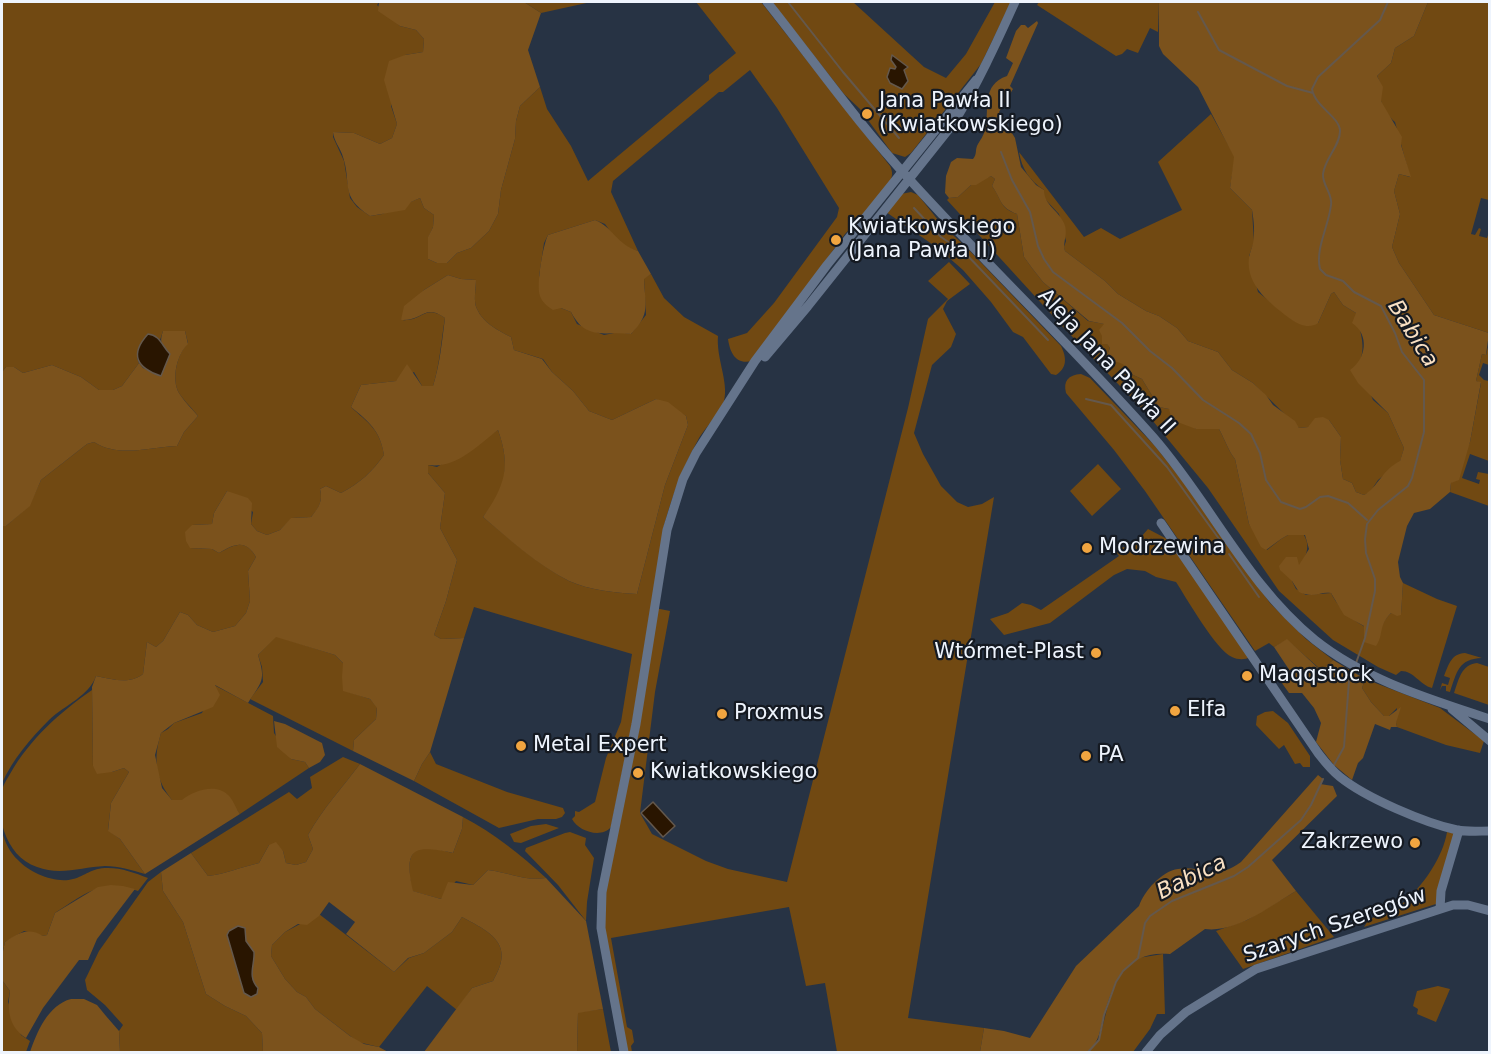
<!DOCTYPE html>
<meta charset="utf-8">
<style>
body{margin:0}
#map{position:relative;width:1491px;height:1054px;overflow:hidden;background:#273344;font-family:"DejaVu Sans",sans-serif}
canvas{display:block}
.frame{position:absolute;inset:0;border:3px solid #eef4fd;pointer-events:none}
</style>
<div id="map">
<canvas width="1491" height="1054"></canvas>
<div class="frame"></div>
</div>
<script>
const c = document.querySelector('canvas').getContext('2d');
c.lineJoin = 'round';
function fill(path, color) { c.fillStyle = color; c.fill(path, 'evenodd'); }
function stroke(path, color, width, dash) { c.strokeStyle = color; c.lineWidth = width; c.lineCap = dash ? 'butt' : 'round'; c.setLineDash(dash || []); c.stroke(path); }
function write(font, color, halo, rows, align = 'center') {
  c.font = font + ' "DejaVu Sans",sans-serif'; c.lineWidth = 4.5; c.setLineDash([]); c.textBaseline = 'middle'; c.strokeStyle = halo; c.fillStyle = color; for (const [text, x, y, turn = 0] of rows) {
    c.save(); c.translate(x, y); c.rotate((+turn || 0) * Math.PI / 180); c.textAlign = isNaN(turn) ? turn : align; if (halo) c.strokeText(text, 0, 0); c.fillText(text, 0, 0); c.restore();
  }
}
const green = new Path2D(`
 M2 2H379L377 5 400 26 416 30 424 39 423 52 405 55 391 106 397 124 392 138 380 144 354 133 333 132V137L344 161 350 198 357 207 370 216 382 214 420 198 424 208 434 215 433 227 428 238V259L437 263H447L457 253 471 248 489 231 498 214 501 190 515 139 516 121 520 106 540 87 547 109 571 146 588 181 709 80V75L736 53 696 2H761L890 166C892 170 893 174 891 179 885 194 857 222 845 234L752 361C736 365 730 353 728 339L747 333 774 303 837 217 839 208 777 108 750 70 723 92H719L613 181 611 192 638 251 627 248 615 238 605 224 595 220 548 235 544 243 539 276 561 308 571 312 577 324 604 335 619 332 631 334 646 315 644 278 651 274 664 298 684 317 718 336C716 358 729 382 724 401 721 412 704 429 698 440 683 467 672 496 664 526L632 724 611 827C601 839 578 831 572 819L575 816V811L579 812 595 802 606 758 621 722 632 654 474 607 464 638 441 639 434 635 446 601 457 560 440 528 445 493 428 473V465L437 467 498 430C506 452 509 476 497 498 493 505 487 511 483 517 510 539 538 565 569 581 589 590 615 593 637 594L665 485 688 425 686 416 656 399 612 420 589 411 573 391 552 372 543 359 514 350 511 337C499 331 483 323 477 309 473 302 476 288 476 280L461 279 448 275 424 290 401 320C423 322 424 303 445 318 441 341 440 364 433 386H422L414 372 396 381 361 385 351 407C368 423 380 429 384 455 372 472 360 483 341 493L326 486 320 489C323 501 319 508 311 517L292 518 280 530 267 535 257 531 251 524 253 512 227 491 214 513 212 524 192 525 190 548 212 549 219 553C236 544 245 539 256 557L248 571 250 601 246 613 235 626 213 632 197 625 188 615 180 612 163 641 156 647 147 642 143 674C129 685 112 679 96 676 89 696 65 705 49 720 30 739 13 759 2 783V526H6L29 506 41 480 87 444 94 442C119 458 150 447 177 446L184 432 198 416C192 408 184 401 179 393 171 379 177 354 188 343L185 331H163L160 340 154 335 137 358 139 363 122 386 113 390H99L81 377 52 365 23 373 14 367H6L2 372Z
 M524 2H591L541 13Z
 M772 2H853L924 67 946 78 966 54 995 2H1011L981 64 911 153 905 157 892 153 860 109 844 94Z
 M1039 2H1159L1158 32 1150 28 1138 53 1127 49 1122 54 1116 56 1037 5Z
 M1428 2H1489V200L1481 198 1471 234 1475 235 1479 228 1481 229 1479 236 1487 238 1489 232V333L1434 315 1399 263 1392 247 1400 214 1394 191 1399 174 1410 177 1395 122C1390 118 1382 107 1381 101 1379 89 1385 91 1377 76L1391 63 1395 48 1414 36Z
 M1211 114 1235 157 1230 188 1252 210 1254 242 1249 256 1258 292 1294 321 1318 323 1331 294 1334 292 1343 305 1356 313C1359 331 1368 347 1358 365L1373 400 1388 413 1404 448 1400 462 1378 480 1370 492 1364 495 1356 492 1352 483 1343 479 1340 460 1341 437 1329 420 1308 427 1299 428 1253 383 1232 370 1218 352 1188 341 1177 328 1159 316 1146 311 1118 294 1105 281 1065 251 1064 247 1066 241 1059 214 1044 198V190C1029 180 1022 169 1019 152L1084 237 1101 228 1120 239 1182 210 1158 162Z
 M991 176 995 179 992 186C1002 199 999 208 1017 214L1024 257 1032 268 1043 282 1088 321 1105 324 1102 336 1110 348 1107 355 1117 362H1122L1127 366 1129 373 1142 379 1159 407 1169 409 1196 429H1219C1224 438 1229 452 1235 459L1249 524 1267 550 1281 539 1288 535H1304C1314 552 1299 564 1292 581L1296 589 1306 595 1331 593C1342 615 1359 624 1380 635 1380 626 1385 619 1391 613L1401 614 1403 583 1437 599 1457 606 1432 688C1420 685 1414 671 1401 671L1396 675 1378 667 1333 640 1279 591 1208 488 1148 415 1063 327 947 200 949 198 958 197 971 185Z
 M911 192 918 195 942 225 967 248 1061 346C1067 358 1067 368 1056 375L1051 374 1023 337 1013 332 991 302 963 270 939 249 886 212 901 194Z
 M949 262 970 284 947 301 943 309 956 334 951 347 932 365 914 433 923 454 941 486 957 502 968 507 982 504 994 497 908 1018 984 1028 980 1052H837L825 983 806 986 789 907 611 938 627 1027 632 1030 634 1042 631 1046 632 1052H624L601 910 655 608 670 611 655 692 640 813 652 834 706 861 728 869 787 882 908 408 928 319 948 299 928 281Z
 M1489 343V365L1483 363 1479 375 1484 380 1489 381V461L1470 454 1462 478 1479 484 1480 480 1476 479 1478 472 1489 474V506L1450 492 1451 483 1470 442 1481 383 1476 381 1482 354 1486 355Z
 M1081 374 1090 378 1155 446 1184 483 1270 603 1306 639 1333 660 1325 667 1319 668 1287 640 1274 647 1269 643 1255 651 1145 491 1114 450 1066 393C1063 381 1068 375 1081 374Z
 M1098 464 1121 489 1092 516 1070 491Z
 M1148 529 1169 540 1250 657C1245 660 1238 660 1232 657 1216 650 1187 599 1176 582L1156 577 1145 571 1127 569 1114 575 1050 623 1004 635 990 619 1008 613 1022 603 1031 605 1041 610 1119 556 1114 549 1134 545Z
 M276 636 335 655 343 663V690L370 699 377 707 376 719 354 740 353 751 250 699 263 682 262 667 258 655Z
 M1465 653 1482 658C1458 659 1457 672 1450 692L1446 691V686H1442L1440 690 1442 683 1448 685 1450 678 1444 676C1449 664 1451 654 1465 653Z
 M1477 663 1489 667V705L1454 693C1459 679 1461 665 1477 663Z
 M1365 679 1440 708 1484 741 1480 753 1446 745 1397 727 1396 723 1397 708 1389 716H1384L1371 702 1362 688Z
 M214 685 273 716 274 733 291 759 305 762 309 768 240 814 237 810 172 800C155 779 153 758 161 733L168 729 174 723 202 713Z
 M92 690 93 766 112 772 124 768 129 772 111 803 108 830 120 839 145 874C131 870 119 866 105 866 82 867 60 876 37 867 20 861 10 848 4 831 0 820 0 803 2 791 3 785 7 779 10 774 29 740 60 712 92 690Z
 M1273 711 1288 723 1310 756V767H1303L1300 763 1295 764 1284 745 1279 749 1256 725 1257 716 1265 712Z
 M430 752 436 764 507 792 563 808 565 813 562 817 556 819H538L499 828 414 781 422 764Z
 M343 757 360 764C342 788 323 808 308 835L313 849 306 862 296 865 286 863 283 851 269 845 259 863C241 867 226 874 208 876L191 853 289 792 297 799 312 788 310 777Z
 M463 817C495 834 520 854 546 878 523 881 511 873 488 870L473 885 456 881 441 899 412 891C410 877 403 848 425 848 434 848 445 851 453 853L462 829Z
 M546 824 559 828 521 843 514 842 510 834 531 826Z
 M2 832C5 842 10 853 18 860 30 873 56 884 73 879 86 876 90 868 108 868 122 868 135 873 148 878L138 891C101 878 85 894 55 913L47 935 43 936 24 931 5 942 3 951 2 980 10 991 8 1002 21 1035 30 1041 26 1052H2Z
 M570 832 586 838 585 845 594 858 587 902 586 921 558 885 525 851 526 848 565 833Z
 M1447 832 1458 834 1439 903 1364 927 1369 919C1380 915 1394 911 1403 903 1423 886 1443 857 1447 832Z
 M161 872 163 891 183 922 206 994 225 1006 246 1016 262 1033 263 1052H120L119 1031 123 1025 105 1005 87 990 85 980 99 951 148 882Z
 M1296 891 1334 937 1243 969 1216 931 1247 920Z
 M319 914 394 972 409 958 424 953 452 932 462 917C492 933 515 944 493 981L472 988 457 1010 427 986 379 1047 358 1042 315 1009 306 997 297 992 285 979 271 956 272 945 285 932Z
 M1163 954 1165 1014H1157L1150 1029 1133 1052H1088L1099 1040 1112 990 1123 971 1138 958Z
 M1438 986 1450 989 1436 1022 1417 1014 1418 1009 1413 1006 1417 991Z
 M603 1009 611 1052H577L578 1012Z`);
const forest = new Path2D(`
 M379 2H524L541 13 528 50 540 87 520 106 516 121 515 139 501 190 498 214 489 231 471 248 457 253 447 263H437L428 259V237L433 227 434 215 424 208 420 198 411 202 405 210 370 216C338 195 353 184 342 154 339 146 334 141 333 132L354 133 380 144 392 138 397 124 384 80 389 61 405 55 423 52 424 39 416 30 400 26 378 11Z
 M1159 2H1237L1239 3 1252 2H1428L1414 36 1395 48 1391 63 1377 76 1383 87 1381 101 1402 137 1401 145 1411 177 1399 174 1394 191 1400 214 1392 247 1399 263 1434 315 1489 333 1486 355 1482 354 1476 381 1481 382 1470 442 1459 480 1451 483 1450 492 1430 509 1414 513 1407 526 1398 562 1400 577 1403 583 1401 615 1397 616 1391 613C1378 626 1384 635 1376 646L1364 642V626L1344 615 1331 593C1319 591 1315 599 1299 592L1292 581 1280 570 1279 566 1286 557H1297L1299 565 1309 549 1305 535H1288L1281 539 1266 550 1261 547 1249 524 1235 459C1229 452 1224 438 1219 429H1196L1172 420 1169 409 1159 407 1142 379 1129 373C1125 361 1118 363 1108 360L1107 355 1110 348 1107 344H1102V336L1099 330 1104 324 1089 321 1043 282 1032 268 1024 257 1017 214C999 207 1002 200 992 186L995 179 991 176 976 185H971L958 197 949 198 945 193 946 176 951 162 957 158 973 159C977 154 975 152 977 146 980 140 984 136 985 129 990 108 981 85 1007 76L1013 63 1006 58 1016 31 1021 25H1025L1028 28 1037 21 1038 23 1010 86 1013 89 999 112 1015 138 1021 167 1036 185 1044 190C1044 205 1058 210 1064 223 1069 234 1062 242 1065 251L1105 281 1118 294 1146 311 1159 316 1177 328 1188 341 1218 352 1232 370 1253 383 1266 395 1273 405 1295 421 1299 428 1308 427 1315 418 1323 417 1329 420 1341 437 1340 460 1343 479 1352 483 1356 492 1364 495C1378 487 1382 470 1400 461L1404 448 1388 413 1358 383 1350 370C1366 359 1370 335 1352 323L1356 313 1343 305 1334 292 1331 294 1318 323C1310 329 1299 325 1292 320 1272 305 1245 286 1249 257 1250 252 1252 248 1253 243 1255 233 1254 221 1252 210L1230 188 1234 157 1198 87 1163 54 1159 46Z
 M595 220C614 228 616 244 638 251L651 274 644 279C645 304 651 314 631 334 604 331 586 341 571 312L561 308 553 310C547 306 542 302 540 296 536 285 543 245 548 235Z
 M448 275 461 279 476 280C476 288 473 302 477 309 483 323 499 331 511 337L514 350 542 359 552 372 573 391 589 411 612 420 656 399 668 402 686 416 688 425 665 485 637 594C615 593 589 590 569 581 537 565 509 539 483 517 505 486 511 467 498 430 477 446 456 469 428 465V473L445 493 440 528 457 560 446 601 434 635 441 639 464 638 430 752 422 764 414 781 353 751 354 740 376 719 377 708 370 699 343 691 342 677 343 663 335 655 276 637 258 655C266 681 262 681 248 703L215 685 220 695 213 707 174 723 161 733 155 755 162 788 172 800H182C194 790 218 782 230 797 234 802 236 809 240 814L145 874 120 839 108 831 111 803 129 772 124 768 112 772 97 774 93 766 92 687 96 676C112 679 129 685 143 674L147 642 156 647 163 641 180 612 188 615 197 625 213 632 235 626 246 613 250 601 248 571 256 557C245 539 235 544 219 553L212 549 190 548 186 541 185 532 192 525 212 524 214 513 227 491 248 498 252 503 251 524 257 531 267 535 280 530 291 518 311 517C319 507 323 501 320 489L326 486 341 493C360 483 372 472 384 455 380 430 369 422 351 407L361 385 396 381 407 364 422 386H433C440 364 442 341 445 318 424 303 424 321 401 320L404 306 424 290Z
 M163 331H185L188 344C177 354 171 379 179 393 184 401 192 409 198 416L184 432 177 446C150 447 119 458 94 442L87 444 41 480 30 506 6 526H2V372L6 367H14L23 373 52 365 81 377 99 390H113L122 386 139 363 143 368 161 376 167 359 168 351C160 345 160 340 163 331Z
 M1287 639 1318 668 1325 667 1333 660 1365 679 1362 688 1371 702 1384 716H1389L1401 707 1396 723 1397 727H1391L1390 730 1375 724 1363 758 1358 763 1352 780 1334 765 1316 742 1321 723 1314 708 1302 693H1289L1279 679 1290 671 1274 647Z
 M274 721 285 724 322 743 325 755 320 762 309 768 305 762 291 759 277 747Z
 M360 764 463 817 462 829 453 853C414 845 403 847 413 891L441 899 448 882 473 885 488 870C511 873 523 881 546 878L586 921 603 1009 578 1013 577 1052H424L472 988 493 981C515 944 492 933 462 917L452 932 424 953 408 958 394 972 346 934 355 922 329 902 319 916 307 925 298 924 285 932 272 945 271 956 285 979 297 992 306 997 315 1009 350 1036 364 1044 379 1047 388 1052H263L262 1033 246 1016 225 1006 206 994 183 922 163 891 161 872 191 853 208 876C226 874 241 867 259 863L269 845 276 842 283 851 286 863 296 865 306 862 313 849 308 835C323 808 342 788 360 764Z
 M1318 775 1323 779 1320 784 1333 786 1337 796 1272 860 1296 891C1270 906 1237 933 1205 929L1170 954C1128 950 1114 980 1104 1015 1100 1029 1100 1041 1088 1052H980L984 1028 1004 1031 1030 1038 1076 966 1139 906C1144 891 1162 871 1178 869 1205 864 1211 883 1241 862Z
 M111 885 123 886 135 889 97 939 88 960H79L43 1008 26 1038C9 1027 7 1011 10 991L2 980 3 951 5 942C18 933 29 927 43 936L47 935 55 913 98 887Z
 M71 999H84L97 1005 106 1016 119 1031 120 1052H30C37 1032 48 1005 71 999Z`);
const water = new Path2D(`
 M892 55 908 67 904 70 908 81 902 89 890 83 887 77 890 68 895 69 896 67 891 60Z
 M148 334C160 335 162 346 170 354L161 376C137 368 129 355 148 334Z
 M653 802 675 826 663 837 641 813Z
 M238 926 245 928 246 941 254 952C255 965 247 976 258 988L257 994 251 997 244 993 227 935 229 931Z`);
const stream = new Path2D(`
 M788 2 843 72 899 138
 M1198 12 1219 50 1287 86 1313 93
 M1001 152 1012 180 1030 212 1038 246 1044 259 1053 272 1122 323 1150 351 1172 368 1203 400 1239 423 1251 434 1260 453 1266 480 1281 502 1300 509 1306 507 1320 497 1328 496 1348 503 1367 520
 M914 208 941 237 966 254 1048 340
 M1086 399 1111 405 1167 467 1222 543
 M1229 554 1259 597
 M1356 663 1365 638 1375 591V579L1366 553 1365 539 1367 524 1378 510 1408 486 1412 478 1424 432V380L1402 352 1395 333 1381 306 1354 292 1343 281 1326 275 1320 269C1315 249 1329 225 1331 205 1333 194 1322 185 1323 174 1325 158 1340 146 1340 131 1340 117 1315 107 1312 89L1318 77 1380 20 1388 2
 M1334 765 1344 747 1349 681 1353 668
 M1088 1052 1099 1040 1104 1015 1116 982 1123 971 1138 958 1145 923 1150 916 1172 901 1234 876 1248 867 1301 820 1311 805 1323 779`);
const minor = new Path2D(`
 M767 2C814 61 858 124 910 180 989 267 1075 349 1153 437 1210 502 1247 585 1315 640 1365 680 1430 699 1490 719
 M765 357 808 306 953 124C977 85 996 44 1015 2
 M1161 523 1318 753C1325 762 1331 770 1340 777 1366 798 1425 823 1457 830 1467 832 1479 831 1490 831
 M1452 709 1490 741
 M1440 909 1441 891 1459 830
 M624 1052 601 928 602 892 636 724 667 530 683 479 696 453 755 361 827 265 976 80
 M1146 1052 1160 1035 1186 1012 1256 969 1453 905H1468L1490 911`);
const markers = [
 [867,114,6,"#f1a540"],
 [836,240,6,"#f1a540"],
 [1087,548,6,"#f1a540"],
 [1096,653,6,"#f1a540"],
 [1247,676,6,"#f1a540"],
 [1175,711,6,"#f1a540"],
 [722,714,6,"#f1a540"],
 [521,746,6,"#f1a540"],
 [1086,756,6,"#f1a540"],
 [638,773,6,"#f1a540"],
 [1415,843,6,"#f1a540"]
];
const poiNames = [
 ["Jana Pawła II",879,102],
 ["(Kwiatkowskiego)",879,126],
 ["Kwiatkowskiego",848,228],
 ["(Jana Pawła II)",848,252],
 ["Modrzewina",1099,548],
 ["Wtórmet-Plast",1084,653,"right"],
 ["Maqqstock",1259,676],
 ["Elfa",1187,711],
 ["Proxmus",734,714],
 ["Metal Expert",533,746],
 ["PA",1098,756],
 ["Kwiatkowskiego",650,773],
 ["Zakrzewo",1403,843,"right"]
];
const streetNames = [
 ["Aleja Jana Pawła II",1106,362,47],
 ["Szarych Szeregów",1335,926,-19]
];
const waterNames = [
 ["Babica",1412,334,58],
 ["Babica",1192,878,-26]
];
fill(green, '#714912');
fill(forest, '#7b521c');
fill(water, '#291500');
stroke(water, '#64584c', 1.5);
stroke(stream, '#64584c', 2);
stroke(minor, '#65748b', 9);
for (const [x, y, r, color] of markers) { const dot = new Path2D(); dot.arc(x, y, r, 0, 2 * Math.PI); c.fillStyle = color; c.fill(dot); stroke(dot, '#151a22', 2); }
write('21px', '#eef4fd', '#151a22', poiNames, 'left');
write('21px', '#eef4fd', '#151a22', streetNames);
write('italic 22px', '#f9e0c3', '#151a22', waterNames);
</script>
